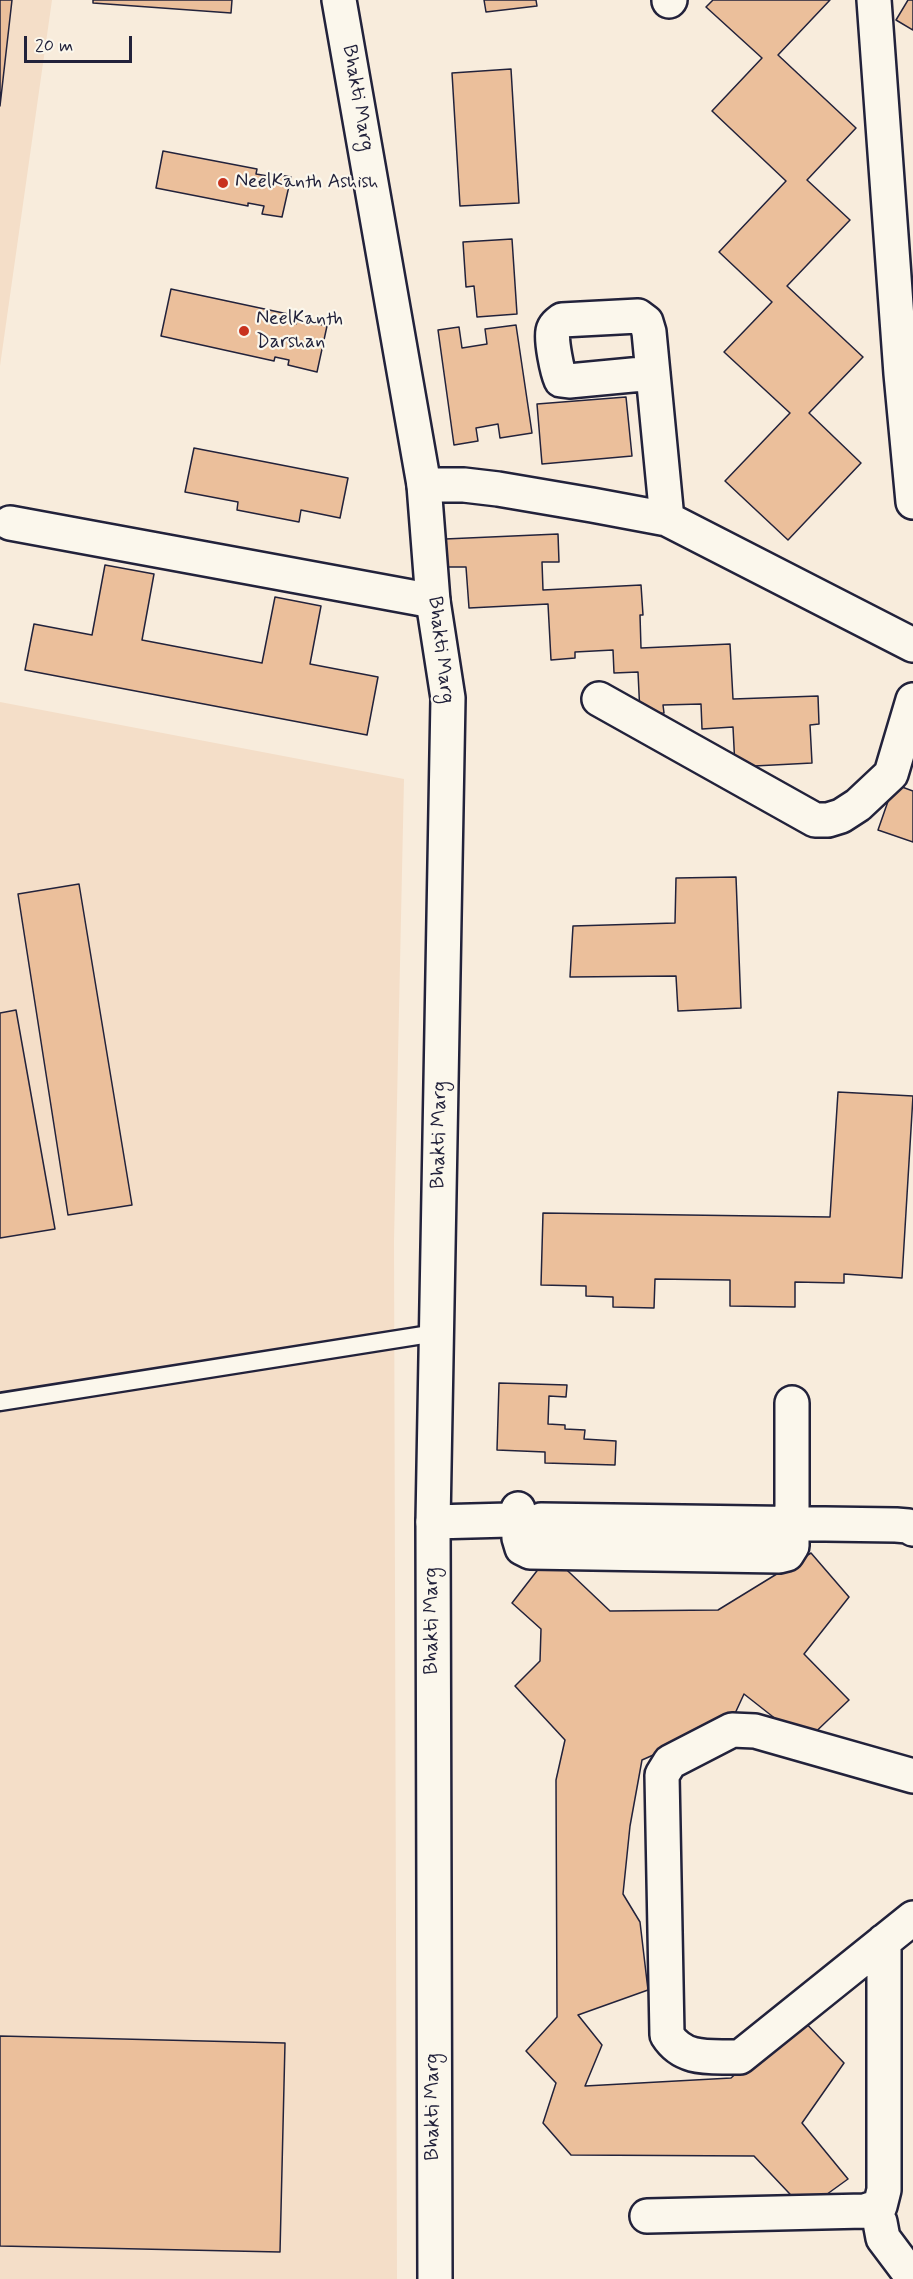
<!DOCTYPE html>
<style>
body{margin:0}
#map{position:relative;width:913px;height:2279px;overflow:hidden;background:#f8ecdc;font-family:Mynerve,sans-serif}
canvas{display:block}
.scale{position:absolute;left:24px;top:36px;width:108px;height:27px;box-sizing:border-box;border:3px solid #22223b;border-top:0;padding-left:8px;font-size:18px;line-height:21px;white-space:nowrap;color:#22223b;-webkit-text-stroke:4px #fbf7ec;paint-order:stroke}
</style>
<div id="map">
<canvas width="913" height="2279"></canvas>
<div class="scale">20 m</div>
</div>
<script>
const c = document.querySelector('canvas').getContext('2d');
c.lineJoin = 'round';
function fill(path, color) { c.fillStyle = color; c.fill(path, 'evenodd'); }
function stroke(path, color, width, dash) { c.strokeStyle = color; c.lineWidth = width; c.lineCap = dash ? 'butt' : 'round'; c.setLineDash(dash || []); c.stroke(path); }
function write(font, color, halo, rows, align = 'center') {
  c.font = font + ' Mynerve,sans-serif'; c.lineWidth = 4.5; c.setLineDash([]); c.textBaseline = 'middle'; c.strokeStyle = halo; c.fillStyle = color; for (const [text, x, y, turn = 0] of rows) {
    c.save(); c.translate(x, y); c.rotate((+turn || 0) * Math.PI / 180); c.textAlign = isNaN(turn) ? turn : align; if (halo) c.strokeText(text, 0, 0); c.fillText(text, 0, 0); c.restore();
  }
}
const built = new Path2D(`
 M0 0H52L0 366Z
 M0 702 404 779 394 1241 397 2279H0Z`);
const building = new Path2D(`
 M0 0H12L0 106Z
 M93 0H232L231 13 93 3Z
 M484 0H536L537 6 486 12Z
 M713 0H830L778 55 856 128 807 180 850 220 787 286 863 357 809 413 861 463 788 540 725 481 790 413 724 352 772 302 719 252 786 181 712 111 762 58 706 7Z
 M908 0H913V30L896 20Z
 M511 69 519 203 460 206 452 73Z
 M163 151 257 169 256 174 268 176V173L291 177 282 217 262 214 264 206 248 203V206L156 188Z
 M512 239 517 314 477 317 474 286 466 287 463 242Z
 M171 289 288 314 286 321 296 324 297 319 327 326 317 372 288 365 289 360 275 357 274 361 161 336Z
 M516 325 532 433 500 438 498 424 476 428 478 441 454 445 438 330 459 327 462 348 487 344 485 329Z
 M626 397 632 456 542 464 537 404Z
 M194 448 348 478 340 518 301 510 299 522 237 510 238 502 185 492Z
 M558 534 559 562H542L543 590 641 585 643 615H640L641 648 730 644 733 699 818 696 819 724 810 725 812 763 735 767 733 727 702 729 701 704 663 705 664 713 640 714 638 672 614 673 613 650 575 652V658L551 660 548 604 469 608 466 567H446L445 539Z
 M105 565 154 574 142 640 262 663 275 597 321 606 310 664 378 677 367 735 25 670 34 624 92 635Z
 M894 784 913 791V842L878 830Z
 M736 877 741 1008 678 1011 676 976 570 977 573 926 675 923 676 878Z
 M79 884 132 1205 68 1215 18 894Z
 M16 1010 55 1229 0 1238V1013Z
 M838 1092 913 1096 902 1278 844 1274V1283L795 1282V1307L730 1306V1280L655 1279 654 1308 613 1307V1297L586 1296V1286L541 1285 543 1213 830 1217Z
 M499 1383 567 1385 566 1397 549 1396 548 1424 565 1425V1429L585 1430 584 1439 616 1441 615 1465 545 1463V1452L497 1450Z
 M811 1553 849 1597 804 1654 849 1700 805 1742 744 1694 732 1720 642 1760 630 1826 623 1894 640 1922 648 1990 578 2015 602 2045 585 2086 731 2078 800 2017 844 2063 802 2123 848 2179 805 2210 754 2156 571 2155 543 2123 556 2083 526 2051 557 2017 556 1780 565 1740 515 1686 540 1661 541 1629 512 1603 550 1554 610 1611 718 1610Z
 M0 2036 285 2043 280 2252 0 2246Z`);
const service = new Path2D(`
 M0 1402 436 1333`);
const minor = new Path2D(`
 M874 0 901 374 913 502
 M669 1 670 0
 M653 373 569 381 561 380C557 371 551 341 553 331 554 326 558 323 562 320L638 316 646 322 649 332 667 519
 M424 485H464L498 489 592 505 667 519 913 645
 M10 523 433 601
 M599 699 815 820H828L841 816 858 805 891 774 913 700
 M518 1509 519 1538 522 1548 530 1552 779 1556 787 1554 792 1546V1403
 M541 1520 896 1525 908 1526 913 1529
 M433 1522 509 1520
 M913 1776 755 1731 732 1730 670 1762 662 1775 667 2035C684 2062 712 2056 740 2057L913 1918
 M647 2216 865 2211 880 2206 884 2190V1941
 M880 2222 883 2238 913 2278`);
const secondary = new Path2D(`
 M339 0 424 485 433 601 448 698 433 1522 435 2279`);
const markers = [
 [223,183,6,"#c8321e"],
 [244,331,6,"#c8321e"]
];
const streetNames = [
 ["Bhakti Marg",357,98,80],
 ["Bhakti Marg",440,650,83],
 ["Bhakti Marg",440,1135,-89],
 ["Bhakti Marg",433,1621,-90],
 ["Bhakti Marg",434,2107,-90]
];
const poiNames = [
 ["NeelKanth Ashish",235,183],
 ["NeelKanth",256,320],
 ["Darshan",256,343]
];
fill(built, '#f4dec8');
fill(building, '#ebbf9b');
stroke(building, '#22223b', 1.5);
stroke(service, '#22223b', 21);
stroke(minor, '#22223b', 38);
stroke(secondary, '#22223b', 38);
stroke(service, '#fbf7ec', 16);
stroke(minor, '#fbf7ec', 33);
stroke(secondary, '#fbf7ec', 33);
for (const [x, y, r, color] of markers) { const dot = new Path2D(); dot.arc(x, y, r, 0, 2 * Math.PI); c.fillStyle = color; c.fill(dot); stroke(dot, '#fbf7ec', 2); }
write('20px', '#22223b', '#fbf7ec', streetNames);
write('20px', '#22223b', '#fbf7ec', poiNames, 'left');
</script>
